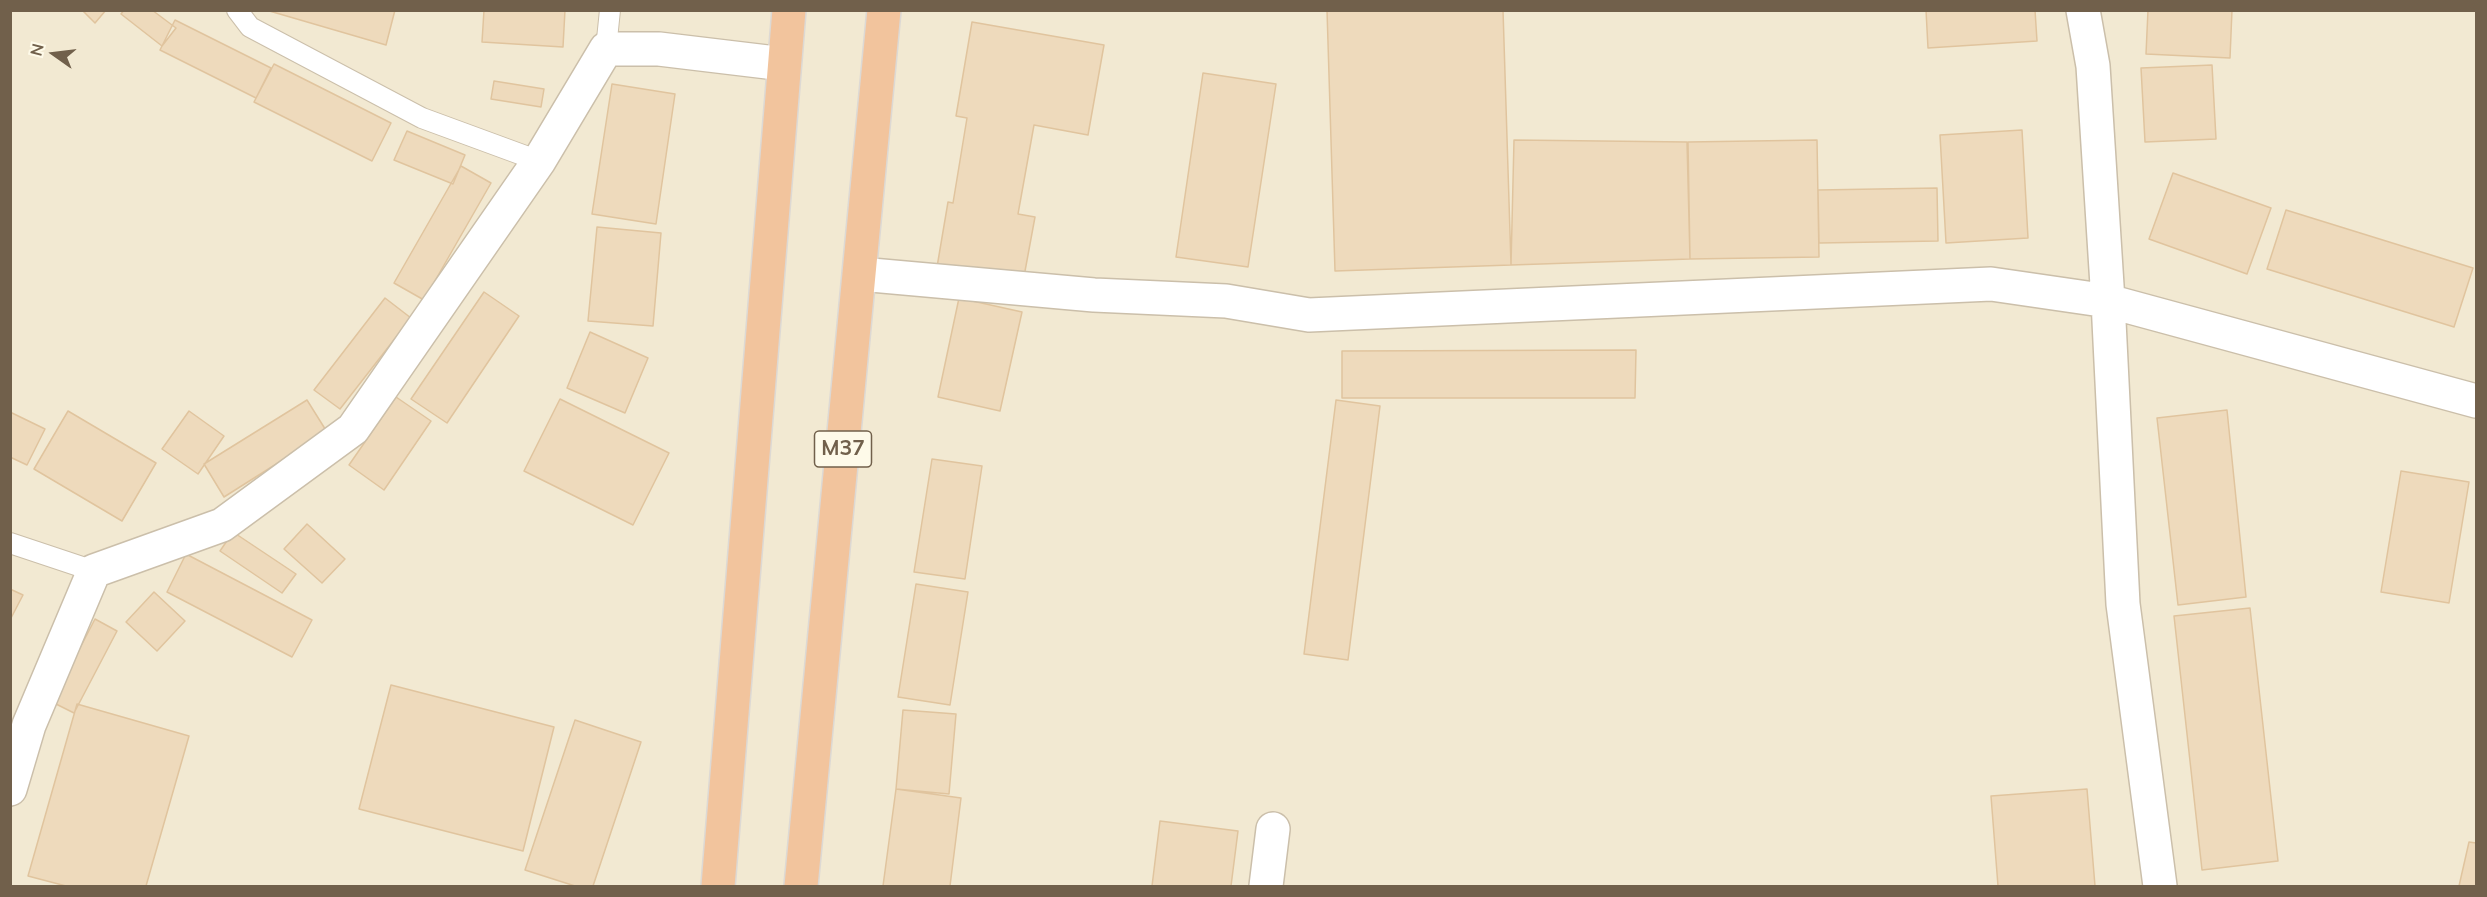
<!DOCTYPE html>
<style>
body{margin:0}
#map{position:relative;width:2487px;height:897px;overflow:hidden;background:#fbf6e3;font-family:Mulish,sans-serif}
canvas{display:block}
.frame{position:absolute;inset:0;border:12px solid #71604b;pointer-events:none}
.north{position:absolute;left:24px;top:24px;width:60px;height:60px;-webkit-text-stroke:4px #fefae9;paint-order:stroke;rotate:284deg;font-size:16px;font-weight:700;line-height:24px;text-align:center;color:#71604b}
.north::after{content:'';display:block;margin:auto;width:21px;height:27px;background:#71604b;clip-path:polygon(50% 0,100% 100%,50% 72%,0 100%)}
</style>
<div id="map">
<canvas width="2487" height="897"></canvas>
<div class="frame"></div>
<div class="north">N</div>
</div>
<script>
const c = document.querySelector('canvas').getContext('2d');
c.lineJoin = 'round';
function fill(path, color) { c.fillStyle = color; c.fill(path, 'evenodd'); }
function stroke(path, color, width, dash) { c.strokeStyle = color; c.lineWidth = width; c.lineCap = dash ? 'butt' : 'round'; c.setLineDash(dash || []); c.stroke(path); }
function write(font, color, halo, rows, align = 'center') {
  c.font = font + ' Mulish,sans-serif'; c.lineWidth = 5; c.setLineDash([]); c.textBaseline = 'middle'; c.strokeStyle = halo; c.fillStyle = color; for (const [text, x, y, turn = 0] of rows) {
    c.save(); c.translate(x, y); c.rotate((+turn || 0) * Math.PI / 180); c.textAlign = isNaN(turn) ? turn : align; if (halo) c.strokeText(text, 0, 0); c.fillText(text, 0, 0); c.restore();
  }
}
const residential = new Path2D(`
 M11 11H2476V886H11Z`);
const building = new Path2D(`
 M82 10H106L95 23Z
 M124 10H152L176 28 162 46 121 14Z
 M266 10H395L386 45Z
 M484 10H565L563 47 482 42Z
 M1327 10H1503L1511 265 1335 271Z
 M1926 10H2035L2037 41 1928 48Z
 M2148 10H2232L2230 58 2146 54Z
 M175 20 271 68 256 98 160 50Z
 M972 22 1104 45 1088 135 1034 125 1018 214 1035 217 1023 282 937 267 948 202 953 203 967 118 956 116Z
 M274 64 391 123 372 161 254 102Z
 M2212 65 2216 139 2145 142 2141 68Z
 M1203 73 1276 84 1248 267 1176 257Z
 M494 81 544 89 541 107 491 99Z
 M612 84 675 94 656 224 592 214Z
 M2022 130 2028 238 1946 243 1940 135Z
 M407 131 465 155 453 184 394 160Z
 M1514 140 1687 142 1690 259 1511 265Z
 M1817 140 1819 257 1690 259 1688 142Z
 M461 166 491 183 424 300 394 283Z
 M2173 173 2271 208 2247 274 2149 239Z
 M1937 188 1938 241 1819 243 1818 190Z
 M2286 210 2473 268 2454 327 2267 269Z
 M597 227 661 233 653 326 588 321Z
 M484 292 519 316 447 423 411 399Z
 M385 298 411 318 340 409 314 390Z
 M959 298 1022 312 1000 411 938 397Z
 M590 332 648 358 625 413 567 388Z
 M1636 350 1635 398H1342V351Z
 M396 397 431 421 384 490 349 465Z
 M560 399 669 453 633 525 524 471Z
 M307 400 327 432 224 497 204 464Z
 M1336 400 1380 406 1348 660 1304 654Z
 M2227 410 2246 597 2178 605 2157 418Z
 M68 411 156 463 122 521 34 469Z
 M189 411 224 436 198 474 162 449Z
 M10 412 45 429 27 465 10 457Z
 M932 459 982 466 965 579 914 572Z
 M2401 471 2469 482 2449 603 2381 592Z
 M307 524 345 559 322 583 284 549Z
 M233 532 296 574 282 593 220 551Z
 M186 554 312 620 292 657 167 592Z
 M916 584 968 592 950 705 898 697Z
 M10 589 23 595 10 620Z
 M154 592 185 621 157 651 126 622Z
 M2250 608 2278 861 2202 870 2174 616Z
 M95 619 117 631 74 713 52 702Z
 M391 685 554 727 523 851 359 809Z
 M77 704 189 736 146 886H66L28 876Z
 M903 710 956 714 949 794 896 789Z
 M575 720 641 742 593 886H575L525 870Z
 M896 789 961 798 950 886H883Z
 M2087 789 2095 886H1998L1991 796Z
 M1160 821 1238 831 1231 886H1152Z
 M2469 842 2476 843V886H2459Z`);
const lane = new Path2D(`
 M237 10 250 27 422 118 539 161
 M606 49 610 10
 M10 543 94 571`);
const street = new Path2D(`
 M2083 10 2093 66 2108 301 2123 604 2160 886
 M860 274 1094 295 1226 301 1309 315 1991 284 2108 301 2476 401
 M10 789 29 725 94 571 222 525 353 429 539 161 606 49H659L784 64
 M1266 886 1273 829`);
const highway = new Path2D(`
 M718 886 789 10
 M801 886 884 10`);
const shields = [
 [843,449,57]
];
const shieldNames = [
 ["M37",843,449]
];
fill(residential, '#f2e9d2');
fill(building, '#eedabc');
stroke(building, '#e0c49e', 1.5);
stroke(lane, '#cbbfaa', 22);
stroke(street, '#cbbfaa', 36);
stroke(highway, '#ddd9d4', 36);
stroke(lane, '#fff', 20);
stroke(street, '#fff', 33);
stroke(highway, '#f2c49d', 33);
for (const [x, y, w] of shields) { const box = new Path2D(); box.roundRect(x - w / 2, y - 18, w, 36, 4.5); c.fillStyle = '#fefae9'; c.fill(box); stroke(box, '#71604b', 1.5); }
write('bold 21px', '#71604b', null, shieldNames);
</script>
